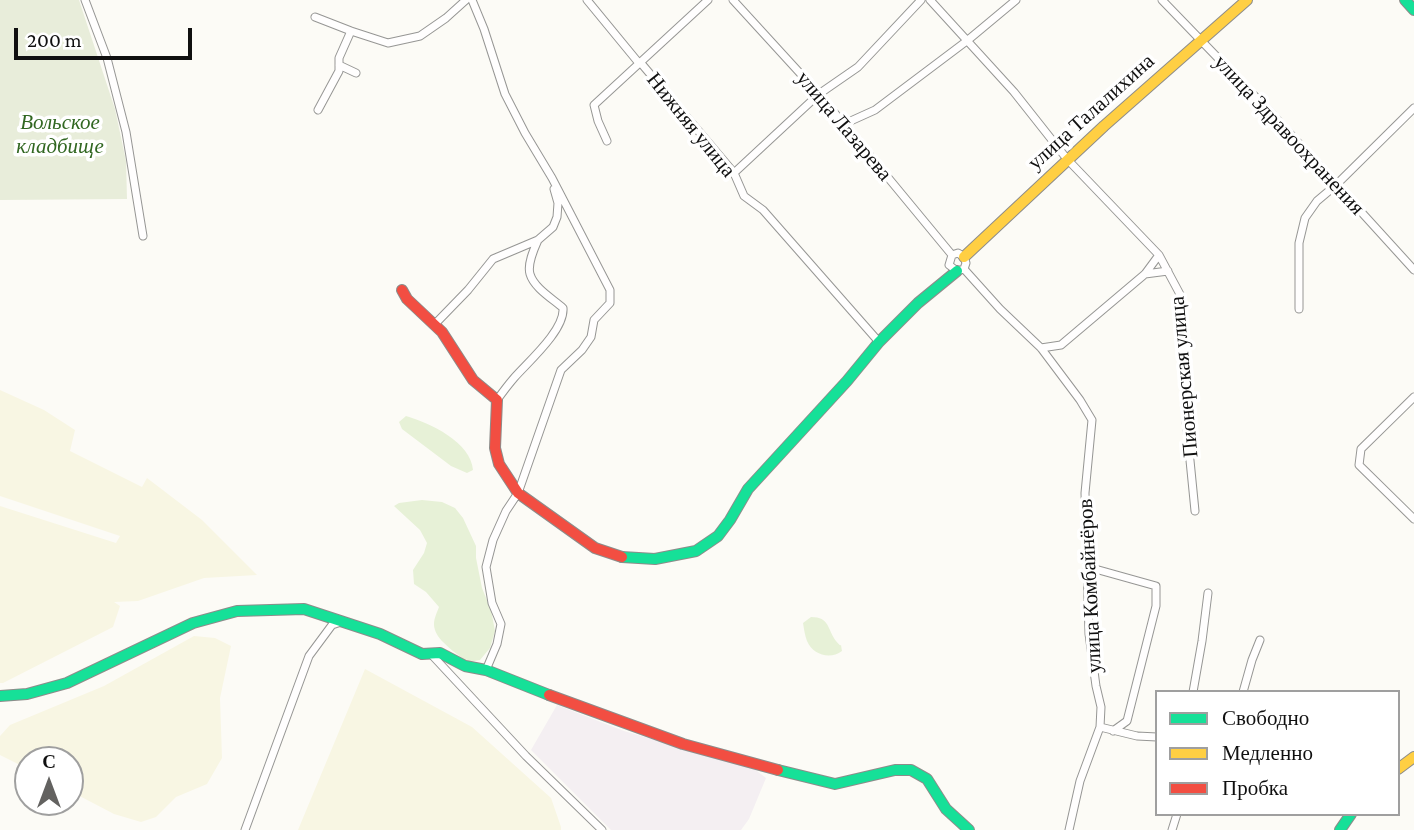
<!DOCTYPE html>
<meta charset="utf-8">
<style>
body{margin:0}
#map{position:relative;width:1414px;height:830px;overflow:hidden;background:#fcfbf6;font-family:"Crimson Pro",serif}
canvas{display:block}
.legend{position:absolute;left:1155px;top:690px;width:245px;height:126px;box-sizing:border-box;background:#fff;border:2px solid #9f9f9f;margin:0;padding:9px 12px;list-style:none;font-size:21px;color:#101010}
.legend li{display:flex;align-items:center;gap:14px;height:35px}
.legend b{width:35px;border:2px solid #9f9f9f}
.north{position:absolute;left:14px;top:746px;width:70px;height:70px;box-sizing:border-box;background:#fff;border:2px solid #9f9f9f;border-radius:50%;rotate:0deg;font-size:19px;font-weight:700;line-height:28px;text-align:center;color:#101010}
.north::after{content:'';display:block;margin:auto;width:24px;height:32px;background:#636260;clip-path:polygon(50% 0,100% 100%,50% 72%,0 100%)}
.scale{position:absolute;left:14px;top:28px;width:178px;height:32px;box-sizing:border-box;border:4px solid #101010;border-top:0;padding-left:9px;font-size:21px;line-height:24px;white-space:nowrap;color:#101010;-webkit-text-stroke:5px #fff;paint-order:stroke}
</style>
<div id="map">
<canvas width="1414" height="830"></canvas>
<ul class="legend">
<li><b style="height:9px;background:#16e098"></b>Свободно</li>
<li><b style="height:9px;background:#ffcf43"></b>Медленно</li>
<li><b style="height:9px;background:#f24e42"></b>Пробка</li>
</ul>
<div class="north">С</div>
<div class="scale">200 m</div>
</div>
<script>
const c = document.querySelector('canvas').getContext('2d');
c.lineJoin = 'round';
function fill(path, color) { c.fillStyle = color; c.fill(path, 'evenodd'); }
function stroke(path, color, width, dash) { c.strokeStyle = color; c.lineWidth = width; c.lineCap = dash ? 'butt' : 'round'; c.setLineDash(dash || []); c.stroke(path); }
function write(font, color, halo, rows, align = 'center') {
  c.font = font + ' "Crimson Pro",serif'; c.lineWidth = 7; c.setLineDash([]); c.textBaseline = 'middle'; c.strokeStyle = halo; c.fillStyle = color; for (const [text, x, y, turn = 0] of rows) {
    c.save(); c.translate(x, y); c.rotate((+turn || 0) * Math.PI / 180); c.textAlign = isNaN(turn) ? turn : align; if (halo) c.strokeText(text, 0, 0); c.fillText(text, 0, 0); c.restore();
  }
}
const industrial = new Path2D(`
 M557 705 624 731 753 768 766 778 749 819 741 830H611L531 750Z`);
const farmland = new Path2D(`
 M0 390 44 410 75 430 70 451 142 487 147 478 202 520 257 575 204 578 138 601 114 602 120 606 113 627 3 683H0V506L116 543 120 536 0 496Z
 M194 636 215 638 231 646 220 698 222 758 207 784 176 797 156 817 141 822 114 814 70 791V760H28V769L0 755V736L10 725 104 686Z
 M365 669 472 727 551 798 561 827V830H298Z`);
const green = new Path2D(`
 M406 416C430 423 471 442 473 470L467 473 451 466 402 429 399 422Z
 M422 500 442 502 455 508 463 518 476 546V558L482 588 491 610 495 631 490 648 480 660 468 662C458 655 438 641 435 630 432 622 436 615 439 607L426 592 414 584 413 570 424 553 427 543 420 530 394 506 399 503Z
 M811 617C830 617 827 629 836 641 843 650 840 640 842 651 830 660 813 655 807 641 805 636 804 629 803 623Z`);
const cemetery = new Path2D(`
 M0 0H79L115 109 126 161 127 199 0 200Z`);
const street = new Path2D(`
 M85 0 107 58 126 132 143 236
 M472 0 484 29 505 94 525 133 552 178 610 290V303L594 320 591 337 582 350 561 370 518 493 506 511 493 540 486 567 492 603 501 624 497 644 486 670
 M587 0 638 62H640L734 173 744 196 763 210 879 342
 M733 0 819 94 952 255
 M930 0 1014 92 1067 159 1159 255 1182 298 1186 420 1195 511
 M1162 0 1273 115 1414 270
 M315 17 351 31 388 43 420 36 446 18 466 0
 M339 65 356 73
 M318 110 339 71V58L351 31
 M844 124 875 110 968 40 1016 0
 M607 141 598 121 594 105 708 0
 M734 173 819 94 858 67 921 0
 M958 253 964 257 966 263 964 269 957 271 949 265 952 255Z
 M964 269 1000 309 1041 348 1080 400 1092 420 1085 493 1089 634 1096 686 1101 707 1100 727 1080 781 1069 830
 M1145 274 1168 271
 M1299 309V243L1305 218 1317 201 1336 185 1414 108
 M435 324 468 290 493 259 538 240 553 227 557 217 558 203 554 189
 M1041 348 1061 345 1145 274 1159 255
 M1414 397 1361 449 1359 465 1414 519
 M497 400C502 393 508 385 514 378 528 362 565 330 563 308 553 299 534 288 530 274 527 264 534 249 538 240
 M1088 567 1156 586V606L1127 721 1113 731
 M431 654 526 756 602 830
 M1193 692 1202 641 1208 593
 M1243 692 1252 660 1260 640
 M1100 727 1137 736 1157 737
 M245 830 309 656 332 625 341 622
 M1172 830 1177 814`);
const fast = new Path2D(`
 M1405 0 1414 10
 M622 557 655 559 696 551 718 536 730 520 748 489 847 381 879 342 918 303 957 271
 M0 696 27 694 67 683 193 623 237 611 304 609 380 634 422 654 440 653 465 666 486 670 549 695
 M778 770 835 784 895 770H911L927 779 946 809 969 830
 M1340 830 1351 814`);
const slow = new Path2D(`
 M964 257 1104 126 1247 0
 M1398 769 1414 757`);
const jam = new Path2D(`
 M402 290 407 299 442 332 473 380 497 400 495 448 499 464 518 493 595 548 622 557
 M549 695 683 744 778 770`);
const streetNames = [
 ["улица Талалихина",1091,112,-42],
 ["Нижняя улица",691,125,51],
 ["улица Лазарева",844,126,50],
 ["улица Здравоохранения",1289,135,47],
 ["Пионерская улица",1184,377,-95],
 ["улица Комбайнёров",1090,586,-93]
];
const parkNames = [
 ["Вольское",60,123],
 ["кладбище",60,147]
];
fill(industrial, '#f4eff2');
fill(farmland, '#f8f6e3');
fill(green, '#e7f1d7');
fill(cemetery, '#e8edda');
stroke(street, '#969694', 9);
stroke(fast, '#8d8c8a', 12);
stroke(slow, '#8d8c8a', 12);
stroke(jam, '#8d8c8a', 12);
stroke(street, '#fffefe', 7);
stroke(fast, '#16e098', 10);
stroke(slow, '#ffcf43', 10);
stroke(jam, '#f24e42', 10);
write('21px', '#101010', '#fff', streetNames);
write('italic 21px', '#316721', '#fff', parkNames);
</script>
